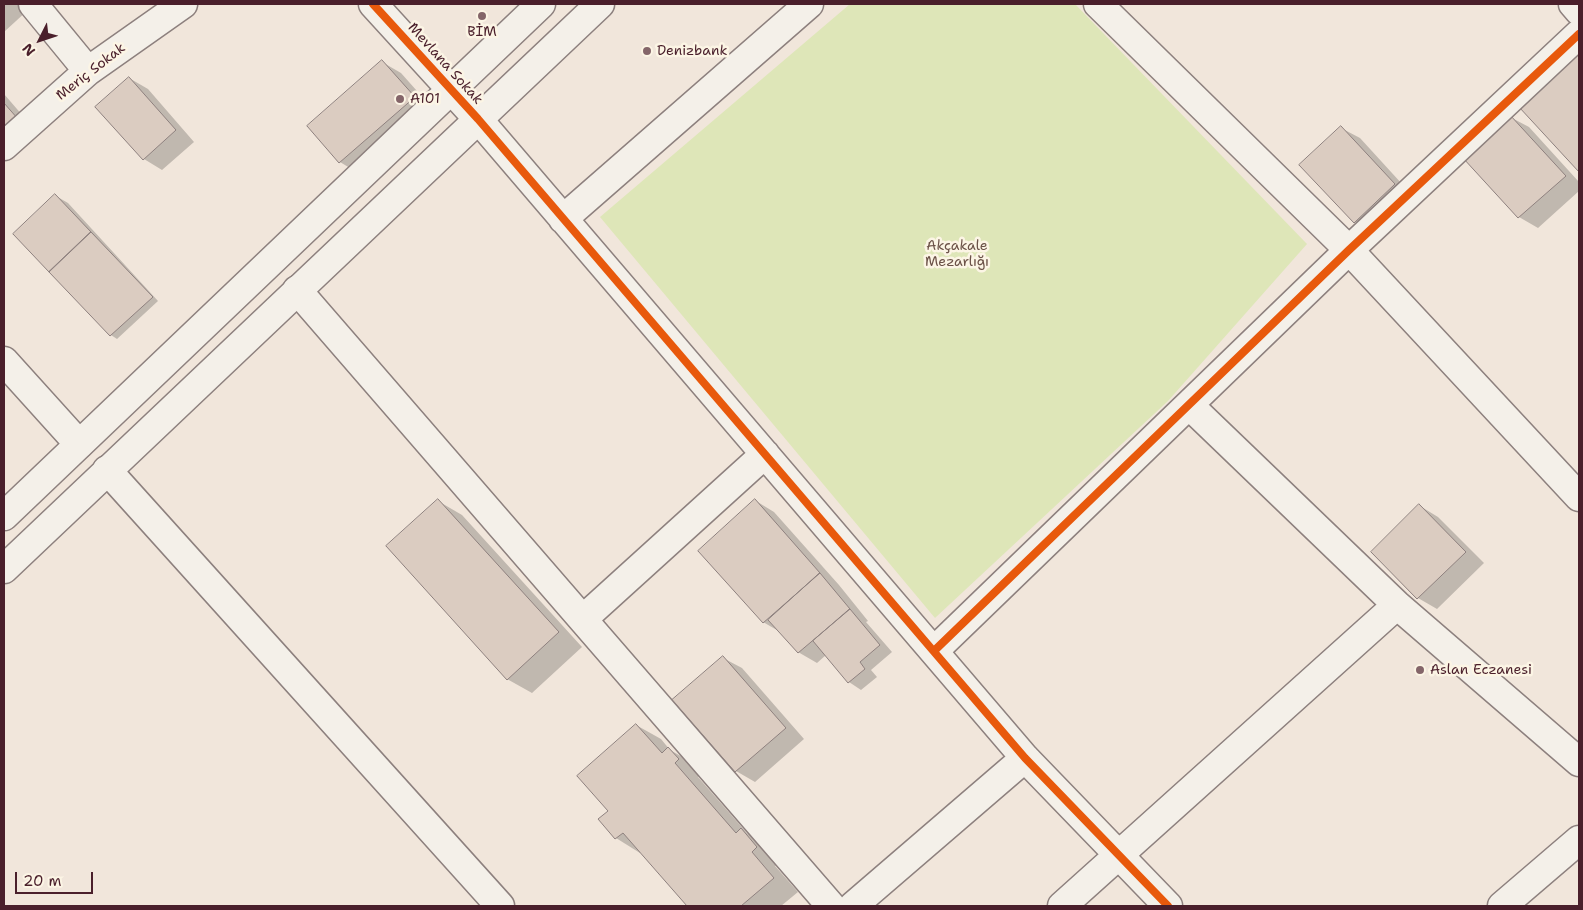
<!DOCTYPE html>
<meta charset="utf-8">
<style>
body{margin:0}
#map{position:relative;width:1583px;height:910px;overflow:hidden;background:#f1e6db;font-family:"Shantell Sans",sans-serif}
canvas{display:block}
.frame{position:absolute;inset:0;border:5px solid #4a1f2b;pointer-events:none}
.north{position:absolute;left:15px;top:15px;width:50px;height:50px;-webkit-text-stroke:4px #fcf5e5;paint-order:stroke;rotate:229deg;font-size:14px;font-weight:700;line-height:20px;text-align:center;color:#4a1f2b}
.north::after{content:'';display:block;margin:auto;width:18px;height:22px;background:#4a1f2b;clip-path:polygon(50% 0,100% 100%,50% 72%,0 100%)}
.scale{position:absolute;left:15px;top:872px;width:78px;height:22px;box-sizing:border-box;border:2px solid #4a1f2b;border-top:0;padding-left:6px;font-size:15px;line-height:18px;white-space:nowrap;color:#4a1f2b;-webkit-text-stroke:4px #fcf5e5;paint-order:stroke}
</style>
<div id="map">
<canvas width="1583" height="910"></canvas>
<div class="frame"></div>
<div class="north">N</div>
<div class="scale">20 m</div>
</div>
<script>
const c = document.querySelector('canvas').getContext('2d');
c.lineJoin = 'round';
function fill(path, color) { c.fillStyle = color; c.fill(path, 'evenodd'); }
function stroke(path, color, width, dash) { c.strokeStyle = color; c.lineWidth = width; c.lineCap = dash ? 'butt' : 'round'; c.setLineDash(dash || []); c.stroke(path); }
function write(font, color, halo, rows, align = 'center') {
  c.font = font + ' "Shantell Sans",sans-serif'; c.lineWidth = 5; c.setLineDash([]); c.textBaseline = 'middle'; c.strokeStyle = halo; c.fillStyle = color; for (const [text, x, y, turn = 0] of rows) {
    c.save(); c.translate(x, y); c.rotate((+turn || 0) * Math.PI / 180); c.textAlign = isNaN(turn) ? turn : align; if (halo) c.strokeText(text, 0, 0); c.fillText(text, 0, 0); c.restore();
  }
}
const green = new Path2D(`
 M850 4H1075L1307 244 1168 401 935 618 600 217Z`);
const shadow = new Path2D(`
 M4 4H22L28 10 4 32Z
 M1579 53V171L1520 107Z
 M382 62 401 73 433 109 358 173 340 162Z
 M129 78 148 89 194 142 162 170 144 159Z
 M4 94 36 131 4 159Z
 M1510 117 1529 127 1579 182V191L1538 228 1519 217 1465 158Z
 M1341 128 1360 138 1413 196 1373 233 1355 222Z
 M56 196 68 203 158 301 117 339 111 335 50 271Z
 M438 501 462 515 582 647 532 693 507 679Z
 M756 501 774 512 839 585 868 621 866 622 892 652 871 670 877 677 861 690 849 682 826 655 817 663 798 652 782 633 763 622Z
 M1420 506 1438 517 1484 563 1437 609 1418 598 1373 552Z
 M723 658 742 668 804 739 755 782 736 771Z
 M636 725 661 739 670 750 693 763 702 773 698 777 747 833 766 844 781 861 775 866 798 892 781 906H689L641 852 640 853 616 838 600 820 609 811Z`);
const building = new Path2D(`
 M1579 51V172L1519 107Z
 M382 60 415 97 339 163 307 126Z
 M129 77 176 130 143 160 95 107Z
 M4 103 18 119 4 132Z
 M1510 115 1566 176 1518 218 1463 158Z
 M1341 126 1395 184 1354 223 1299 165Z
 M55 194 91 232 49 272 13 234Z
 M91 232 153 297 110 336 49 272Z
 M438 499 559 632 507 680 386 546Z
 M755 499 820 573 763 623 698 551Z
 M1419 504 1466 552 1417 599 1371 552Z
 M820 573 850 609 798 653 768 620Z
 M850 609 880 645 860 662 865 669 848 683 813 641Z
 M723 656 786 728 735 772 672 700Z
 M636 724 662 753 668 747 679 759 675 763 736 833 741 828 757 847 752 852 774 878 741 906H687L623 833 615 839 598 819 608 811 577 776Z`);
const street = new Path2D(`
 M33 4 88 71
 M373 4 478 119 1025 758 1168 906
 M1098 4 1349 250 1579 497
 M1573 4 1579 11
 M4 146 88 71 183 4
 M563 219 809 4
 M297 290 831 906
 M4 361 79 444
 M1190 406 1397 605 1579 762
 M107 470 500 906
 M583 619 765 454
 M934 651 1349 250 1579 34
 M853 906 1025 758
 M1062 906 1397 605
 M1502 906 1579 840`);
const secondary = new Path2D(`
 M4 516 541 4
 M4 569 600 4`);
const cycleway = new Path2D(`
 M373 4 478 119 1025 758 1168 906
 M934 651 1349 250 1579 34`);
const markers = [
 [482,16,5,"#846569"],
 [647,51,5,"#846569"],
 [400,99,5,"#846569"],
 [1420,670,5,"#846569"]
];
const poiNames = [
 ["BİM",482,32,"center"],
 ["Denizbank",657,51],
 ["A101",410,99],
 ["Aslan Eczanesi",1430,670]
];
const streetNames = [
 ["Mevlana Sokak",445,64,48],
 ["Meriç Sokak",91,72,-38]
];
const parkNames = [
 ["Akçakale",957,246],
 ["Mezarlığı",957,262]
];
fill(green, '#dee6b8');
fill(shadow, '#0003');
fill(building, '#dbccc1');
stroke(building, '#8d807e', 1);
stroke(street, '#8d807e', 31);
stroke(secondary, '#8d807e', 31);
stroke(street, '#f4f0e9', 28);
stroke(secondary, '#f4f0e9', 28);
stroke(cycleway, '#e8590c', 8);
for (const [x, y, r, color] of markers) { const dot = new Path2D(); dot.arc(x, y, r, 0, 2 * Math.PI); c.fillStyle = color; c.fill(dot); stroke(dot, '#fcf5e5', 2); }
write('14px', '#4a1f2b', '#fcf5e5', poiNames, 'left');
write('14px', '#4a1f2b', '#fcf5e5', streetNames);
write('14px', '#6b5147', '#fcf5e5', parkNames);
</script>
